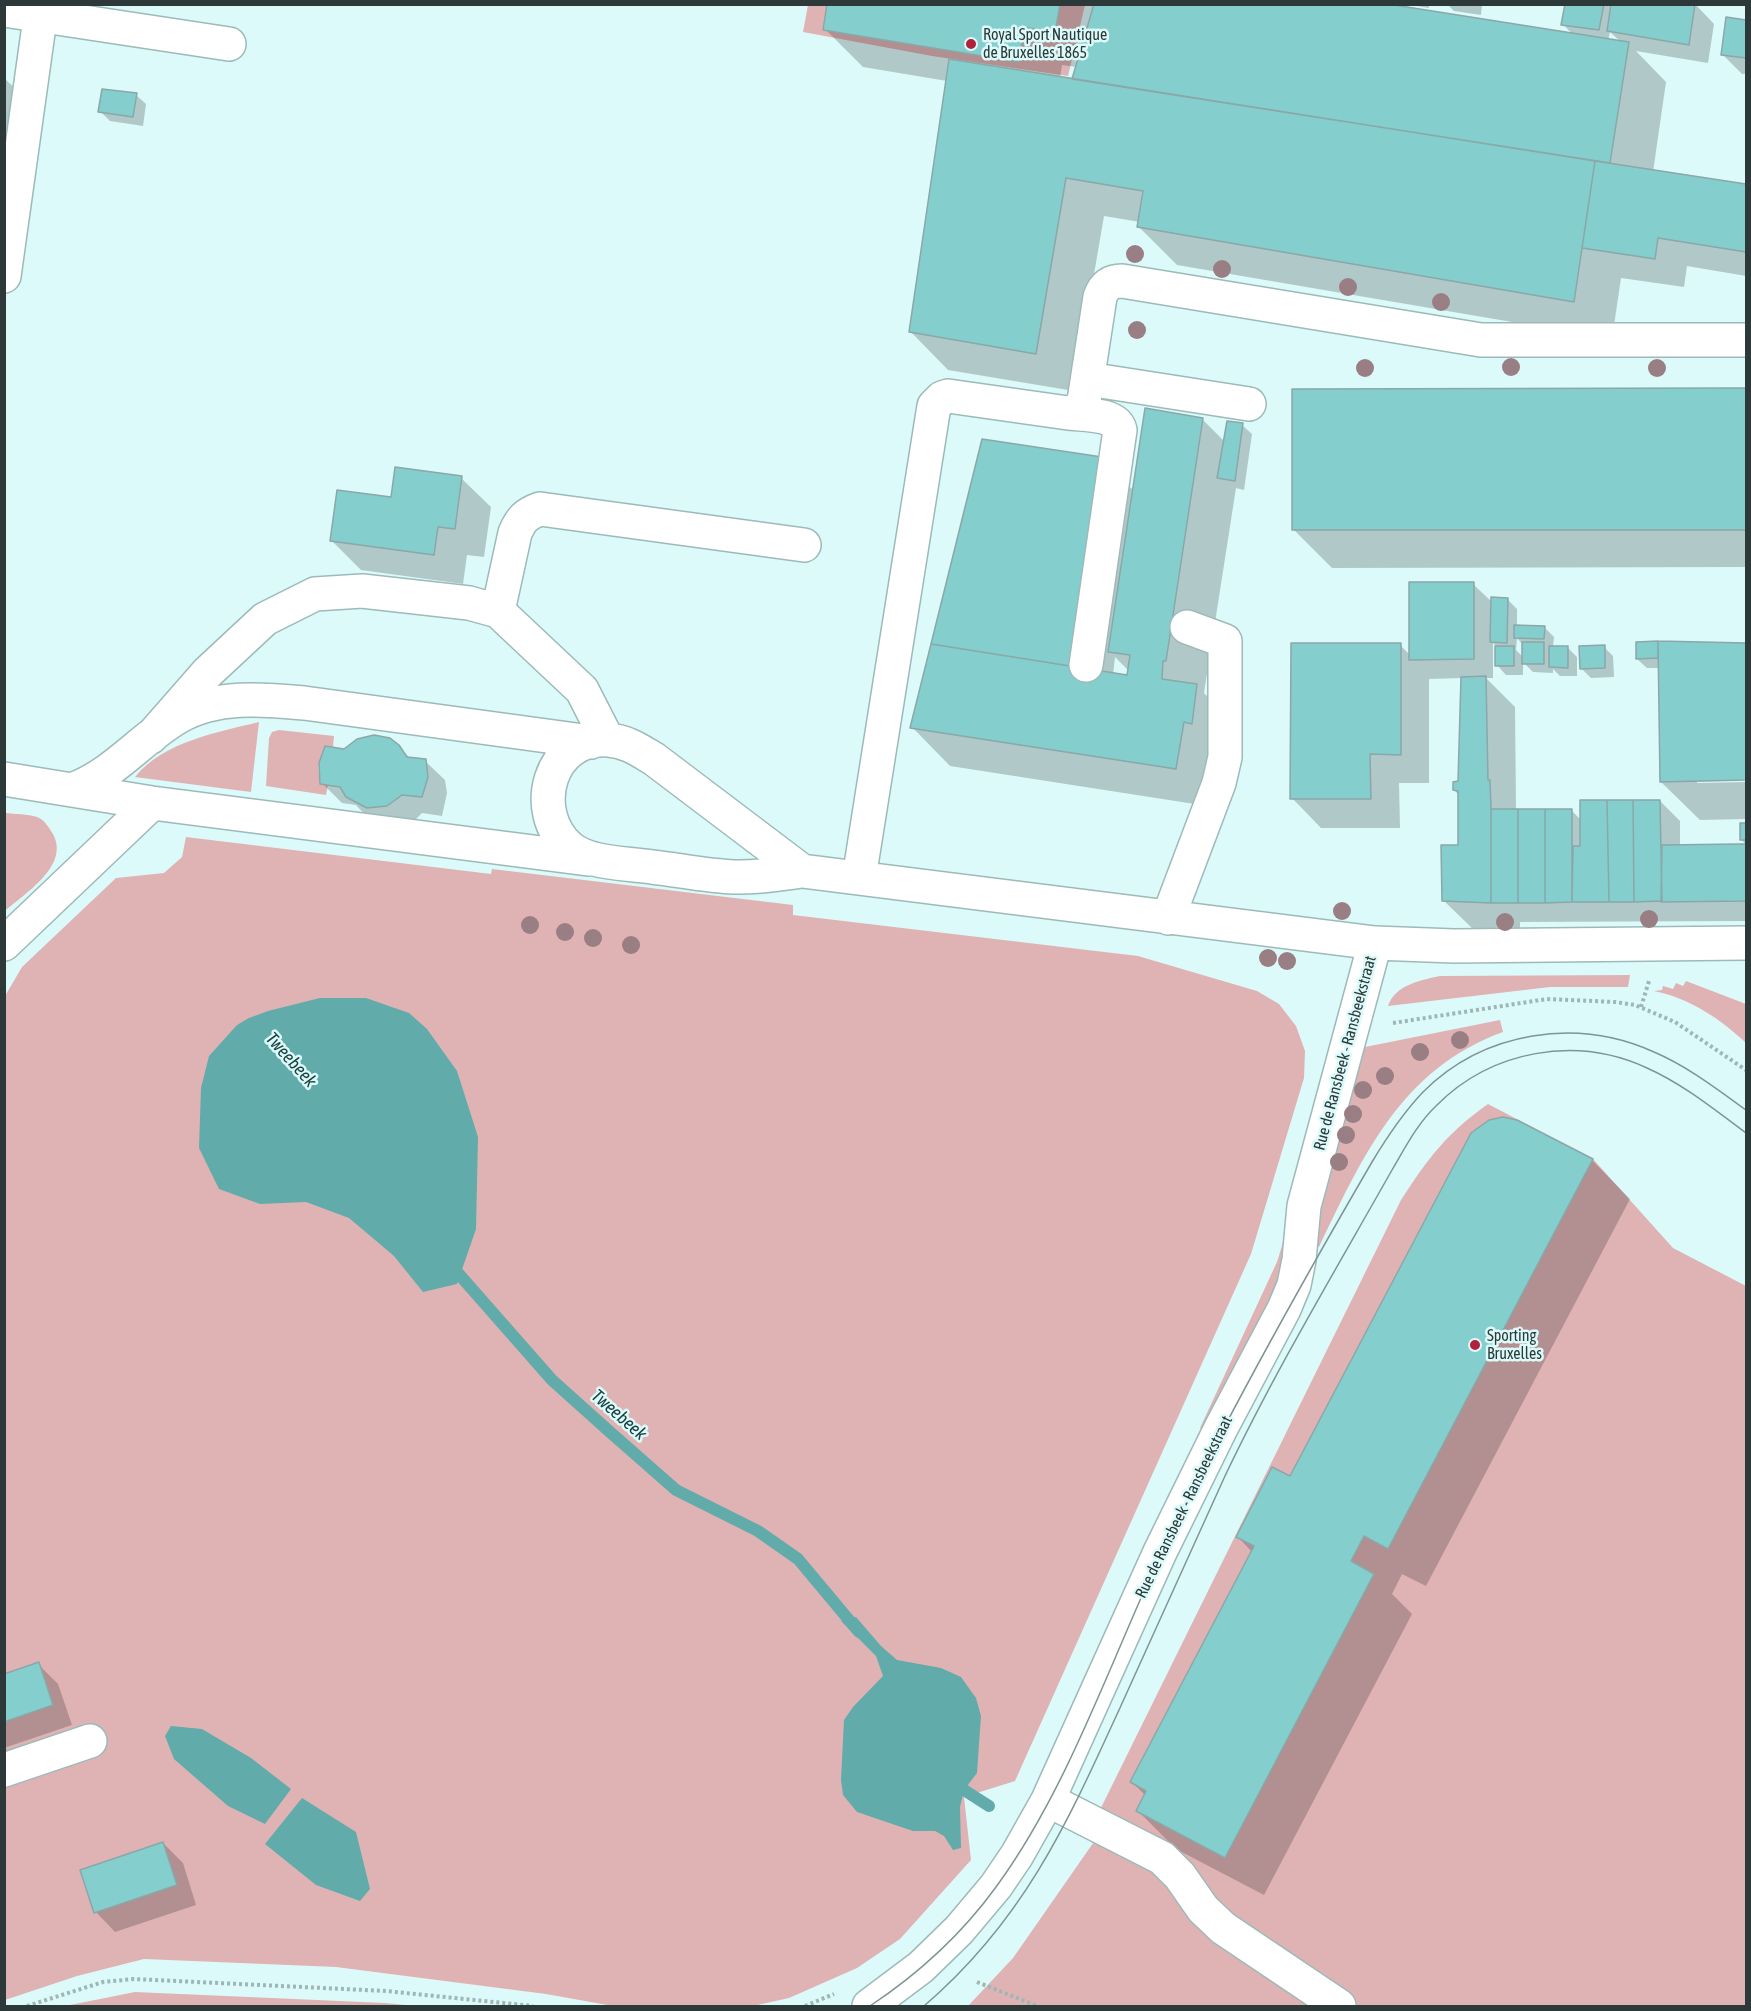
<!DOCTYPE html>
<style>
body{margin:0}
#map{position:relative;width:1751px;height:2011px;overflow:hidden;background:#dcfafa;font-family:"Asap Condensed",sans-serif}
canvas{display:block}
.frame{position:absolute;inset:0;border:6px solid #2d3939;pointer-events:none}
</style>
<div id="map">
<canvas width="1751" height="2011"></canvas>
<div class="frame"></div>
</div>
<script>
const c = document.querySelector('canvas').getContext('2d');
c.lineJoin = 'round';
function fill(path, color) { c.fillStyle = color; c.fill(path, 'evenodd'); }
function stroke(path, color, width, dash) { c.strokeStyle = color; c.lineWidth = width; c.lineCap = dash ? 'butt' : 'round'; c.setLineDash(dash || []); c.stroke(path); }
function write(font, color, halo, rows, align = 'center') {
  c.font = font + ' "Asap Condensed",sans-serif'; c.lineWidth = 5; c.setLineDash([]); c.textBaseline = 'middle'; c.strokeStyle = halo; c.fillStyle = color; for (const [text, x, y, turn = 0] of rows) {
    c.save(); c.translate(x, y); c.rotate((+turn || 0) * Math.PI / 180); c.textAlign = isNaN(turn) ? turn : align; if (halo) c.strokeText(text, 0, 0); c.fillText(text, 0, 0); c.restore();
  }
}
const green = new Path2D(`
 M808 5H1085L1068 76 932 56 803 32Z
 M259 722 251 792 135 777C163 742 218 732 259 722Z
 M279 730 334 736 333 747C322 754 317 761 319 774L328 785 326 795 266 786 269 738 272 732Z
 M5 813C15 814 28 814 37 817 45 820 49 828 53 834 70 866 25 893 5 911Z
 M186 837 491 874 492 869 793 905V915L1138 956 1257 991 1279 1004 1296 1026 1305 1051 1304 1078 1251 1254 1015 1781 964 1797 971 1860 900 1939 857 1968 789 1998 753 2006H613L546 1994 336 1967 144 1959 77 1976 5 2000V996L22 967 116 878 164 873 182 857Z
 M1630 975 1628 987H1550L1388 1006C1395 985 1421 980 1440 976Z
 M1686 981 1746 1004V1043C1721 1019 1689 998 1654 991L1662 990 1663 986 1673 989 1676 983 1683 986Z
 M1500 1020 1503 1032C1401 1069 1363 1156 1319 1247L1312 1244 1311 1234 1360 1048Z
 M1488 1104 1593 1159 1673 1248 1746 1286V2006H968L1013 1958 1098 1836 1093 1824 1401 1200C1429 1157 1446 1134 1488 1104Z
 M1288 1226 1284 1274 1206 1431 1200 1428 1277 1262Z
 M135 1992 385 2003 416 2006H65Z`);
const water = new Path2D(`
 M320 998H366L409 1013 427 1029 457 1071 478 1137 476 1229 457 1284 423 1292 394 1256 349 1218 306 1202 260 1204 219 1189 199 1148 201 1088 209 1056 237 1025 249 1018 268 1011Z
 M856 1617 881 1646 897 1660 941 1668 961 1677 976 1698 981 1716 977 1773 964 1790 960 1807 961 1848 953 1850 944 1836 935 1831H913L857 1812 843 1795 841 1780 844 1720 853 1707 883 1676 876 1656 841 1621Z
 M171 1726 202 1729 251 1758 291 1789 265 1824 228 1806 174 1759 165 1736Z
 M302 1798 356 1832 370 1889 360 1901 316 1885 265 1844Z`);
const shadow = new Path2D(`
 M829 4H1378L1573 35 1563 24 1566 4H1695L1714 24 1708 63 1636 51 1666 82 1653 172 1746 186V276L1687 266 1684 287 1621 278 1612 339 1177 265 1139 227 1140 222 1104 216 1074 391 948 370 910 331 947 81 863 67 825 29ZM1610 32 1621 42 1608 41ZM1062 65 1077 67 1073 80 1060 78Z
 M1404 4H1429V8Z
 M1447 4H1482L1481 15 1454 11Z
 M1727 19 1746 22V74H1742L1722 54Z
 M4 78 18 91 4 178Z
 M136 95 146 104 143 126 110 121 100 111Z
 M1746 389V567L1332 568 1294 530 1293 390Z
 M1202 419 1225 442 1242 425 1252 434 1244 490 1236 488 1204 693 1235 724 1214 807 950 766 912 727 1101 458 1134 491ZM1115 657 1129 671 1128 677 1113 675Z
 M461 478 491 507 484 557 467 555 463 584 361 570 332 541 393 499Z
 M1473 584 1493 603 1508 600 1517 609V627H1544L1554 637 1553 647H1567L1577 657V676H1560L1553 669V673L1533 672 1523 662V675H1506L1497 665 1496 646 1493 643V678H1486L1515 707 1516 808 1519 811 1571 810 1582 821 1660 801 1680 821V846H1746V921L1520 922V932L1473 929 1443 900 1459 847 1460 796 1454 790 1460 783 1462 678 1429 679V783H1399L1400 828H1321L1292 798 1400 645 1410 655ZM1517 638 1523 645V657L1516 650Z
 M1658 643 1746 645V779L1697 780V783L1746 782V819L1700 820 1661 782 1660 668H1647L1637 659 1638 644Z
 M1604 647 1613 656 1614 677 1591 678 1581 668Z
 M398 746 411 759 425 761 445 780 447 793 442 816 422 813 412 823 367 817 356 805 342 803 322 783 345 750Z
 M1742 824H1746V845L1742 840Z
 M1592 1160 1630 1199 1426 1586 1402 1574 1392 1594 1412 1614 1264 1895 1176 1849 1137 1810 1145 1795 1131 1781 1252 1552 1238 1537Z
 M38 1664 58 1684 72 1725 4 1748V1675Z
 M163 1843 183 1863 196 1905 115 1932 96 1912Z`);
const stream = new Path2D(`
 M450 1264 552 1380 610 1432 676 1490 758 1531 798 1559 859 1632
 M955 1775 964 1790 989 1806`);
const building = new Path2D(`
 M827 4H1060L1055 33 1024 27 1019 62 823 30Z
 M1094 4H1388L1629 42 1610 163 1072 79Z
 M1565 4H1604L1599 30 1561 25Z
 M1611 4H1695L1689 45 1607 31Z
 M1726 17 1746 20V58L1721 55Z
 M949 59 1595 161 1574 302 1137 227 1143 191 1066 178 1036 354 909 332Z
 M102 89 137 93 133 117 98 112Z
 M1595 161 1746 184V252L1658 238 1655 259 1582 248Z
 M1732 388H1746V530H1292V389Z
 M1145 408 1203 418 1166 661H1163L1162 679 1197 684 1192 724 1184 722 1176 769 910 728 931 644 1127 675 1130 655 1108 652Z
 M1227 421 1243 423 1235 481 1217 478Z
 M982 439 1102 457 1070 666 931 644Z
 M395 467 462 476 455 529 438 527 434 555 330 541 337 490 391 497Z
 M1409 582H1474V659L1409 660Z
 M1491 597 1508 598 1507 643 1490 642Z
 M1514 625 1545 626 1544 639 1514 638Z
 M1658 641 1746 643V780L1660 782Z
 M1658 641V658L1636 659V642Z
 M1522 642H1544V664H1522Z
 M1291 643H1401V755L1370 754 1371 799H1290Z
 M1605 645V668L1580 669 1579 646Z
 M1495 646H1514V666H1495Z
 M1549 646H1568V668L1549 667Z
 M1486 676 1488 780H1490L1491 809V903L1442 901 1441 845H1458V791L1453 790V782L1458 781 1461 677Z
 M374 735 390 738 399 745 407 757 426 759 428 777 422 797 402 795 387 806 367 808 346 797 340 787 320 784 319 763 325 746 344 749 357 739Z
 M1580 800H1607L1609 902H1572L1573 846H1580Z
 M1607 800H1633L1634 902H1609Z
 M1633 800H1660L1662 901 1634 902Z
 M1491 809H1518V903H1491Z
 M1518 809H1545V903H1518Z
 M1545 809H1572V902L1545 903Z
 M1740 823H1746V840H1740Z
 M1739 844H1746V901L1661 902 1662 845Z
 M1503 1117 1517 1120 1593 1159 1388 1549 1364 1536 1351 1561 1374 1574 1225 1858 1136 1811 1146 1791 1130 1782 1254 1546 1236 1537 1272 1467 1290 1476 1471 1133 1489 1120Z
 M39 1662 53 1705 4 1722V1674Z
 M163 1842 177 1885 94 1913 80 1870Z`);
const path = new Path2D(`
 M1641 1007 1649 981
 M1393 1023 1547 999 1615 1002 1635 1005 1675 1022 1746 1070
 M977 1982 1037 2006
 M27 2006 103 1982 134 1979 386 1991 533 2006
 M805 2006 834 1994`);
const minor = new Path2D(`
 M4 10 229 44
 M4 276 42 4
 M1088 379 1249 404
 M1068 413C1082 415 1116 413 1120 430L1086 665
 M498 611 515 533C521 519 526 514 540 509L804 545
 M151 737 207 673 265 619 315 594 362 591 469 603 498 611 582 690 607 739
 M4 779 152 803 588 859
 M72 790C116 773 139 740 178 717 216 695 262 699 304 703L591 742
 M802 871 654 759C639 750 626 741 608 740 549 736 529 811 569 847 575 852 586 857 594 859 612 864 633 864 652 867 679 870 707 876 734 877 757 878 779 874 802 871L1375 943 1454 946 1746 943
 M859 878 934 406 942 398 948 396 1068 413 1078 410 1084 401 1100 297C1104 286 1110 281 1122 281L1481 340H1746
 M1168 918 1219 783 1225 757V641L1187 627
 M4 944 152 803
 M4 1770 90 1741
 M1048 1800 1162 1858 1180 1876 1203 1909 1223 1928 1339 2006
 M869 2006 921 1967 959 1930 996 1886 1017 1855 1048 1800 1160 1552 1221 1428 1284 1309 1294 1285 1299 1260 1304 1206 1375 943`);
const tram = new Path2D(`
 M870 2006C918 1974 962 1934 996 1887 1071 1785 1115 1648 1170 1534 1232 1407 1301 1284 1372 1162 1387 1137 1403 1113 1423 1092 1484 1031 1577 1017 1654 1052 1687 1066 1717 1089 1746 1110
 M924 2006C1023 1921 1066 1826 1119 1710 1155 1632 1189 1554 1225 1476 1275 1371 1335 1271 1392 1170 1405 1148 1417 1124 1436 1106 1491 1050 1576 1035 1647 1068 1683 1084 1715 1110 1746 1133`);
const trees = [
 [1135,254],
 [1222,269],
 [1348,287],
 [1441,302],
 [1137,330],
 [1511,367],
 [1365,368],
 [1657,368],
 [1342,911],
 [1649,919],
 [1505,922],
 [530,925],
 [565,932],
 [593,938],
 [631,945],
 [1268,958],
 [1287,961],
 [1460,1040],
 [1420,1052],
 [1385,1076],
 [1363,1090],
 [1353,1114],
 [1346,1135],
 [1339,1162]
];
const markers = [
 [971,44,6,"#b2203c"],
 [1475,1345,6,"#b2203c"]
];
const poiNames = [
 ["Royal Sport Nautique",983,35],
 ["de Bruxelles 1865",983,53],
 ["Sporting",1487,1336],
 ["Bruxelles",1487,1354]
];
const streetNames = [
 ["Rue de Ransbeek - Ransbeekstraat",1345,1053,-75],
 ["Rue de Ransbeek - Ransbeekstraat",1184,1507,-64]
];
const waterNames = [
 ["Tweebeek",291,1060,48],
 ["Tweebeek",619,1415,41]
];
fill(green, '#dfb3b4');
fill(water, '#61abab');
fill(shadow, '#0003');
stroke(stream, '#61abab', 12);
fill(building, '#84cece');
stroke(building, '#8ba7a7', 1.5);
stroke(minor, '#9dbab9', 36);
stroke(path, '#9eb6b6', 4, [3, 3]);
stroke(minor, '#fff', 33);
stroke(tram, '#7f9494', 1.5);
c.fillStyle = '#997e84';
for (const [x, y] of trees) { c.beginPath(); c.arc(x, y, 9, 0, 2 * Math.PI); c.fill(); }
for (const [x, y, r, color] of markers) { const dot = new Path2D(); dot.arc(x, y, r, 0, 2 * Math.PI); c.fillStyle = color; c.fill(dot); stroke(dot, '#dcfafa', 2); }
write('16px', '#2d3939', '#dcfafa', poiNames, 'left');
write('16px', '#2d3939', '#dcfafa', streetNames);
write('italic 18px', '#193e3e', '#dcfafa', waterNames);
</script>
